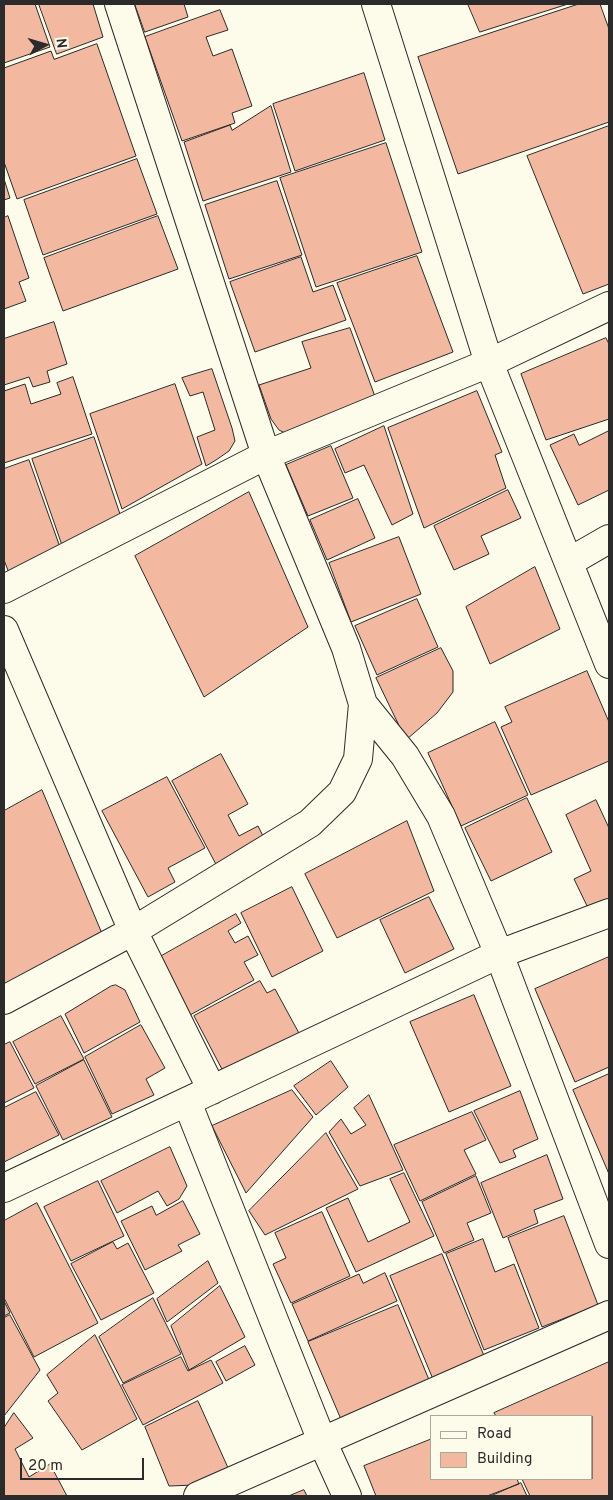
<!DOCTYPE html>
<style>
body{margin:0}
#map{position:relative;width:613px;height:1500px;overflow:hidden;background:#fdfbea;font-family:Overpass,sans-serif}
canvas{display:block}
.frame{position:absolute;inset:0;border:5px solid #2b2b2b;pointer-events:none}
.legend{position:absolute;left:430px;top:1415px;width:162px;height:65px;box-sizing:border-box;background:#fdfbea;border:1px solid #a9a89e;margin:0;padding:6px 9px;list-style:none;font-size:15px;color:#2b2b2b}
.legend li{display:flex;align-items:center;gap:10px;height:25px}
.legend b{width:25px;border:1px solid #a9a89e}
.north{position:absolute;left:20px;top:20px;width:50px;height:50px;-webkit-text-stroke:4px #fdfbea;paint-order:stroke;rotate:84deg;font-size:14px;font-weight:700;line-height:20px;text-align:center;color:#2b2b2b}
.north::after{content:'';display:block;margin:auto;width:18px;height:22px;background:#2b2b2b;clip-path:polygon(50% 0,100% 100%,50% 72%,0 100%)}
.scale{position:absolute;left:20px;top:1458px;width:124px;height:22px;box-sizing:border-box;border:2px solid #2b2b2b;border-top:0;padding-left:6px;font-size:15px;line-height:18px;white-space:nowrap;color:#2b2b2b;-webkit-text-stroke:4px #fdfbea;paint-order:stroke}
</style>
<div id="map">
<canvas width="613" height="1500"></canvas>
<div class="frame"></div>
<ul class="legend">
<li><b style="height:6px;background:#fdfbea"></b>Road</li>
<li><b style="height:14px;background:#f2b8a0"></b>Building</li>
</ul>
<div class="north">N</div>
<div class="scale">20 m</div>
</div>
<script>
const c = document.querySelector('canvas').getContext('2d');
c.lineJoin = 'round';
function fill(path, color) { c.fillStyle = color; c.fill(path, 'evenodd'); }
function stroke(path, color, width, dash) { c.strokeStyle = color; c.lineWidth = width; c.lineCap = dash ? 'butt' : 'round'; c.setLineDash(dash || []); c.stroke(path); }
const building = new Path2D(`
 M4 4H35L50 47 4 63Z
 M39 4H93L103 37 57 54Z
 M135 4H184L188 17 145 32Z
 M468 4H568L480 32Z
 M579 4H600L609 29V122L458 174 418 57Z
 M220 10 228 30 206 37 213 56 232 49 252 106 232 113 235 123 182 141 145 37Z
 M97 44 136 156 17 199 4 162V68L51 51 54 59Z
 M364 73 385 140 295 171 273 104Z
 M271 106 291 172 203 201 184 142 230 125 232 130Z
 M609 126V284L583 294 527 156Z
 M386 143 422 252 316 287 280 178Z
 M137 159 157 214 43 255 24 200Z
 M4 179 10 198 4 200Z
 M277 181 302 255 229 279 205 205Z
 M8 216 29 278 19 282 26 301 4 309V218Z
 M158 216 178 269 63 311 44 258Z
 M417 256 453 352 375 382 337 283Z
 M301 257 313 292 333 285 346 320 255 352 230 282Z
 M54 322 67 364 47 371 50 382 33 387 29 377 4 385V339Z
 M350 328 377 402 287 434 279 430 271 419 259 385 311 368 302 342Z
 M606 338 609 344V419L546 440 521 374Z
 M212 369 232 428 235 441 229 451 216 460 206 466 197 437 215 430 203 392 190 396 182 378Z
 M73 377 92 434 4 463V391L25 384 31 404 61 394 57 383Z
 M175 384 202 464 122 509 90 414Z
 M477 391 502 452 495 455 506 488 424 528 388 428Z
 M384 426 413 514 392 525 364 465 345 473 335 449Z
 M609 431V490L578 505 550 445 574 434 579 445Z
 M94 437 123 523 64 551 32 459Z
 M331 446 353 498 308 516 286 465Z
 M29 460 61 550 9 573 4 560V469Z
 M508 490 521 518 481 536 489 554 454 570 434 526Z
 M249 492 308 627 204 697 135 556Z
 M358 499 375 538 327 560 310 520Z
 M399 537 421 594 351 622 329 563Z
 M535 567 560 629 490 664 466 607Z
 M417 599 438 647 377 675 355 626Z
 M441 648 453 671V692L437 713 406 740 376 678Z
 M587 671 609 722V761L531 795 501 727 512 722 505 707Z
 M495 722 528 795 461 826 428 753Z
 M221 754 248 804 228 815 239 836 258 826 268 846 220 872 172 781Z
 M167 777 205 848 168 868 175 882 148 897 102 811Z
 M42 790 103 936 4 984V811Z
 M527 798 552 852 491 881 465 828Z
 M596 800 609 828V901L589 910 574 879 591 871 566 815Z
 M407 821 434 891 337 938 305 874Z
 M292 887 323 951 272 977 241 913Z
 M429 897 454 949 405 973 380 920Z
 M236 914 241 923 228 931 235 943 248 936 258 955 244 962 254 980 190 1015 158 958Z
 M609 957V1067L575 1082 535 989Z
 M260 981 267 993 275 989 300 1035 225 1075 194 1016Z
 M116 985 125 990 140 1022 84 1053 65 1014 111 986Z
 M474 995 511 1086 449 1112 410 1022Z
 M61 1016 84 1059 35 1084 13 1042Z
 M141 1025 165 1068 146 1079 154 1095 112 1114 85 1057Z
 M10 1042 34 1088 4 1103V1045Z
 M84 1060 112 1117 63 1140 36 1086Z
 M331 1061 348 1087 316 1115 294 1086Z
 M609 1074V1174L573 1090Z
 M292 1090 313 1117 246 1193 212 1126Z
 M520 1091 538 1139 513 1150 516 1157 500 1163 474 1111Z
 M36 1092 59 1135 4 1162V1108Z
 M369 1095 403 1170 360 1186 329 1132 341 1119 351 1134 366 1125 354 1108Z
 M472 1112 486 1140 464 1150 476 1174 420 1201 394 1145Z
 M326 1133 358 1189 265 1235 249 1211Z
 M170 1147 187 1186 179 1199 167 1206 158 1191 117 1213 101 1181Z
 M547 1155 563 1199 534 1210 538 1223 503 1238 481 1183Z
 M404 1173 434 1236 356 1272 326 1208 348 1198 368 1242 410 1222 390 1179Z
 M476 1176 491 1213 467 1223 474 1240 444 1253 422 1202Z
 M98 1181 124 1236 71 1261 44 1207Z
 M183 1201 200 1234 178 1245 182 1251 145 1270 121 1221 152 1206 156 1215Z
 M37 1203 98 1323 34 1357 4 1298V1221Z
 M322 1212 350 1276 291 1303 273 1264 286 1258 275 1233Z
 M564 1216 598 1305 542 1327 508 1238Z
 M483 1239 495 1272 514 1264 539 1328 484 1350 446 1254Z
 M113 1242 117 1249 128 1243 154 1293 101 1320 71 1264Z
 M442 1254 487 1363 435 1384 390 1276Z
 M208 1261 218 1283 167 1322 157 1299Z
 M385 1273 397 1301 308 1341 292 1304 359 1274 363 1283Z
 M220 1286 245 1337 189 1370 171 1326Z
 M153 1298 181 1354 123 1383 99 1337Z
 M4 1301 10 1313 4 1316Z
 M398 1305 432 1387 343 1424 308 1342Z
 M10 1315 40 1370 4 1416V1318Z
 M95 1335 137 1419 82 1450 48 1401 58 1393 47 1375Z
 M245 1346 255 1365 226 1381 216 1362Z
 M181 1357 188 1371 211 1360 223 1383 143 1425 122 1385Z
 M609 1362V1496H530L522 1479H592V1416H496L494 1413Z
 M198 1401 229 1470 195 1485 169 1486 145 1427Z
 M14 1413 33 1438 15 1449 29 1477 50 1464 67 1496H4V1428Z
 M432 1439V1479H517L519 1484 487 1496H376L364 1466Z
 M521 1483 527 1496H491Z
 M304 1490 307 1496H289Z`);
const minor = new Path2D(`
 M376 4 489 363 609 664
 M569 562 609 539
 M4 589 266 455 489 363 609 306
 M4 630 133 931 212 1090
 M363 704 405 756 441 816 499 954 609 1244
 M4 1000 133 931 310 823 342 792 358 759 363 704 346 648 266 455 119 4
 M187 1102 322 1441 347 1496
 M4 1188 499 954 609 913
 M198 1496 609 1315`);
fill(building, '#f2b8a0');
stroke(building, '#2b2b2b', 1);
stroke(minor, '#2b2b2b', 30);
stroke(minor, '#fdfbea', 28);
</script>
